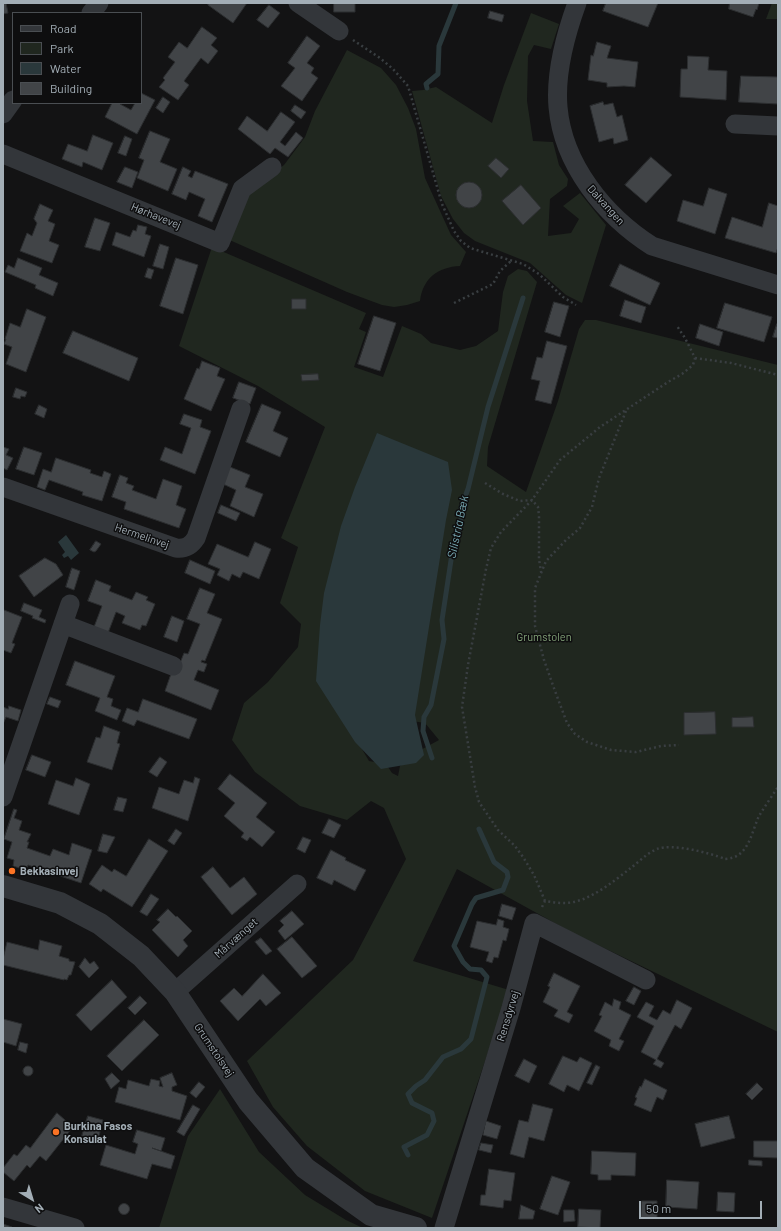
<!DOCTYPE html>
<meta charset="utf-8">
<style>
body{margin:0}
#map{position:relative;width:781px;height:1231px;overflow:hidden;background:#131314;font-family:Barlow,sans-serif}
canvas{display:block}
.frame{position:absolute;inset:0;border:4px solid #a3aeb6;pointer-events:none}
.legend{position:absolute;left:12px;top:12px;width:130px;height:92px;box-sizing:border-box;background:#0e0e0f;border:1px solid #4a4e52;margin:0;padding:5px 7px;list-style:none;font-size:12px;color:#a3aeb6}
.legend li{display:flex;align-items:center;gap:8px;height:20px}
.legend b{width:20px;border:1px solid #4a4e52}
.north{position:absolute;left:12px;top:1179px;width:40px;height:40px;-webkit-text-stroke:3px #0e0e0f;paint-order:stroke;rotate:142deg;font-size:11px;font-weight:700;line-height:16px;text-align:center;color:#a3aeb6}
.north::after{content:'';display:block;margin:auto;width:14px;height:18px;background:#a3aeb6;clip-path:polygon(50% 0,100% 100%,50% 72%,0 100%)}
.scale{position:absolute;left:639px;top:1201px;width:123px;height:18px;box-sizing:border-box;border:2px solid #a3aeb6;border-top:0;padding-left:5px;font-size:12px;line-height:14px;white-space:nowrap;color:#a3aeb6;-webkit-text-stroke:3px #0e0e0f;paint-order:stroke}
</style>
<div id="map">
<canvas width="781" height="1231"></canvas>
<div class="frame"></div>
<ul class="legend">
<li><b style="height:5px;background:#33363a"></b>Road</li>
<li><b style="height:11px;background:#20271f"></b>Park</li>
<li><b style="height:11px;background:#2a383b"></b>Water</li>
<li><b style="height:11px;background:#414447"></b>Building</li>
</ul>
<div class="north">N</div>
<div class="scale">50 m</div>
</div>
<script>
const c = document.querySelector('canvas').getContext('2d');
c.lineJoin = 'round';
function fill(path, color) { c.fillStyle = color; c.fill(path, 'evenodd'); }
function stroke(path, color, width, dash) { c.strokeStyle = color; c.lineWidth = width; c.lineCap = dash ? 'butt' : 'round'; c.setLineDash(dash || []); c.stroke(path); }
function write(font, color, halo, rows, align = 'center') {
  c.font = font + ' Barlow,sans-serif'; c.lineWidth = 3; c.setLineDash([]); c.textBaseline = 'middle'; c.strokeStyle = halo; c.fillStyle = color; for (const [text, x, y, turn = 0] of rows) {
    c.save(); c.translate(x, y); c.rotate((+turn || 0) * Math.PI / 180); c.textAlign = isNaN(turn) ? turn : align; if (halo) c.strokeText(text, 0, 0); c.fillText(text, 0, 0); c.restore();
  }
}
const green = new Path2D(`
 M772 3H778V19H766Z
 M531 13 559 24 551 49 534 45 528 56 527 101 533 141 553 142 559 165 568 179 567 186 550 199 548 236 571 233 579 219 563 206 580 193 606 225 582 303 566 295 530 263 475 241 464 233 453 219 441 196 412 91 423 90 436 87 492 123 504 85Z
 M347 50 381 68 396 85 408 108 416 129 425 178 451 235 466 252 460 266C438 267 423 278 420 301L407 305 394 307 382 305 347 292 225 238 247 193 284 165 305 137 315 111Z
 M212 247 366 313 359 329 366 332 354 367 383 377 402 326 421 334 431 343 460 350 476 346 498 331 503 292 508 276 518 269 527 271 537 282 488 447 487 466 526 492 558 401 579 329 585 320H596L778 365V1032L571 932 457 869 413 961 509 990 432 1218 365 1191 307 1146 273 1107 247 1061 353 960 406 859 384 808 371 801 347 820 300 806 255 772 232 740 244 703 268 682 298 647 301 624 280 603 298 547 281 538 325 427 258 386 179 346ZM360 713 425 723 439 740 415 753 400 766 398 776 392 773 386 764 369 761 356 739Z
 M220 1089 259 1152 305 1195 346 1220 363 1228H159L188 1136Z`);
const water = new Path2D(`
 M377 433 448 462 452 490 446 520 415 715 424 755 416 763 381 769 355 742 316 681 320 625 324 593 341 526 355 487Z
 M66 535 79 553 71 560 68 556 64 558 62 555 65 552 58 542Z`);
const stream = new Path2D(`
 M427 88 426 84 438 74 439 46 456 3
 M432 758 423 731 424 717 431 705 444 639 442 620 453 547 461 525V507L468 489 488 407 523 298
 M408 1155 404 1147 427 1135 434 1121 432 1113 412 1103 408 1094 416 1086 425 1080 443 1057 461 1049 471 1039 487 977 481 970 470 969 463 962 454 946 472 904 476 898 503 890 508 877 507 872 494 862 479 829`);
const building = new Path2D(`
 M3 3H6L8 13 3 14Z
 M209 3H247L233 23 208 5Z
 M334 3H355V12H334Z
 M606 3H658L648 27 603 11Z
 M730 3H759L757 10 756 9 753 17 729 9Z
 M269 5 280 13 268 28 257 20Z
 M490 11 504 15 502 22 488 18Z
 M202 27 217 38 211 45 218 51 208 64 201 58 184 81 189 85 178 100 159 87 165 80 163 78 175 62 168 57 179 42 187 48Z
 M307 36 320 46 307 63 314 68 311 73 318 78 302 101 281 86 295 68 288 63Z
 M597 42 611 46 607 58 638 62 635 87 624 86 607 87V83L588 80 591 55 593 56Z
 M688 56 709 57 708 70 727 71 726 100 680 97 681 69H687Z
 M741 76 778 77V104L739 102Z
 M141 93 155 100 137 134 105 117 112 103H121L120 104 131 110 135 103H141Z
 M163 97 170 102 163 113 156 108Z
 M603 102 604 105 613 103 617 117 622 115 628 140 614 144 613 138 599 142 590 106Z
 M295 105 306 112 301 119 291 111Z
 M281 112 295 122 280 142 285 146 296 132 303 138 288 157 275 148 270 154 238 129 247 116 267 131Z
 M150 131 170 139 160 162 177 169 168 191 137 178 144 160 139 158Z
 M93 135 113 143 102 170 83 162 82 167 62 159 68 144 87 151Z
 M125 136 132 139 126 156 118 153Z
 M651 157 672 175 646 203 625 185Z
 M496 158 509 169 501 178 488 166Z
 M125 167 138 172 132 188 117 182Z
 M183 167 191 171 188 176 192 178 195 171 228 184 212 222 198 216 205 199 189 192 186 200 172 194Z
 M456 195a13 13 0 1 1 26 0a13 13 0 1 1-26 0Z
 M521 185 541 208 523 225 502 201Z
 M709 188 727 194 715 234 677 221 683 200 703 206Z
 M769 203 778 206V247L776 253 725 238 732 217 762 227Z
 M40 204 53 210 48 221 55 224 49 241 59 245 52 263 20 251 27 233 32 236 37 223 34 219Z
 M95 218 110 223 100 251 85 247Z
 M138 225 147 227 145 234 151 236 144 257 112 245 116 232 130 237 133 230 136 231Z
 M160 244 169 247 163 269 153 266Z
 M18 258 42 268 39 275 58 283 53 296 35 288 36 285 5 272 8 265 14 268Z
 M176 258 198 265 183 314 160 306Z
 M620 264 660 283 650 305 610 286Z
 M148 268 154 270 151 279 145 277Z
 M292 299H306V309H292Z
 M625 300 646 307 641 323 620 316Z
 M554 302 569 306 560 337 545 332Z
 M725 303 772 317 764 342 717 328Z
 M27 309 46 317 26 372 6 364 12 347 4 344 6 339H5L10 323 20 327Z
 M374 316 396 323 380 371 358 364Z
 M700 324 723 332 719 346 696 338Z
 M777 324 778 325V338L773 337Z
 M73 331 138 358 129 381 63 353Z
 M547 341 567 346 551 404 535 400 540 381 531 379 537 357 542 358Z
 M202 361 220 368 217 376 225 379 211 411 184 399 197 368 199 369Z
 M318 374 319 380 302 381 301 375Z
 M239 382 256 388 250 404 233 398Z
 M16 388 27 392 25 397 21 396 20 399 13 397Z
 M262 404 281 412 273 431 288 438 280 457 246 442Z
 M39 405 47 409 44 418 35 414Z
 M184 414 202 420 200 427 211 431 195 474 160 460 165 447 182 454 191 428 180 424Z
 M3 447 9 449 6 455 13 458 7 470 3 468Z
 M24 447 42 453 34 475 16 469Z
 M56 458 91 470 90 473 102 477 104 471 111 474 102 501 82 495 83 492 49 480 45 490 37 487 43 469 51 472Z
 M230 467 250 475 245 487 263 494 254 517 230 506 236 490 223 484Z
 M120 475 128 478 126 483 134 486 132 490 156 499 163 479 182 486 176 505 186 509 179 528 124 509 126 502 112 497Z
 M221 505 240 513 236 521 218 513Z
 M96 541 101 544 96 551 94 552 90 550Z
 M255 542 271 549 259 579 243 572 240 578 232 574 229 581 217 575 220 569 208 564 217 544 248 557Z
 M45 558 56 564 63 575 34 597 19 576Z
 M190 560 215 571 210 584 185 573Z
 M72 568 80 571 74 590 66 587Z
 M96 580 111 586 109 591 132 600 136 592 148 597 146 600 155 604 146 626 142 625 140 630 122 623 125 616 116 612 108 633 94 627 102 606 88 601Z
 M200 588 215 594 207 613 222 619 205 661 202 660 201 662 207 664 204 672 198 670 194 680 219 690 211 710 165 691 172 671 176 673 184 653 188 654 200 624 187 619Z
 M24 603 42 610 39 617 46 620 45 623 32 618 33 616 21 611Z
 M4 610 22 617 12 643 15 644 11 653 3 650Z
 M172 616 184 621 177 642 164 637Z
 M75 661 115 676 107 697 113 699 111 706 121 710 117 720 95 711 100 698 66 685Z
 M50 697 61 701 58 708 47 704Z
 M143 699 197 719 189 739 137 720 134 726 122 721 127 708 138 712Z
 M9 706 21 710 18 721 6 717 3 724V707L8 709Z
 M715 712 716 734 684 735V713Z
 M753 717 754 727H732V718Z
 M104 726 120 732 117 743 120 744 112 770 87 762 96 737 100 738Z
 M32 755 51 762 45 777 26 770Z
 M160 757 167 762 157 777 149 772Z
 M230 774 267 803 256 817 275 832 262 847 250 837 247 841 241 837 244 833 224 816 235 803 218 789Z
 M195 777 200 779 188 821 152 808 159 787 179 794 184 780 193 783Z
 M76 778 90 784 79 815 48 804 56 780 73 786Z
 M118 797 127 799 123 812 114 810Z
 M14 809 17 810 14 818 22 821 19 830 31 834 27 842H29L27 848 50 856 53 849 69 855 72 843 92 850 81 883 28 865 26 870 13 866 14 860 7 858 12 842 4 839Z
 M329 819 341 825 334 838 322 833Z
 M176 829 182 833 174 845 168 841Z
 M103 834 115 837 107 853 98 851Z
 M303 837 311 840 305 853 297 849Z
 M149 839 168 851 132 907 103 889 101 892 89 884 102 865 112 872 114 869 126 876Z
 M331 850 346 858 345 860 366 870 355 891 334 880 332 885 317 878Z
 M213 867 230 888 244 877 257 894 232 915 201 877Z
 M151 894 159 899 147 916 140 912Z
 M502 904 516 908 512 920 499 916Z
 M168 909 176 917 177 916 192 931 183 940 188 946 178 957 152 930 160 922 157 920Z
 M292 911 304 924 285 940 278 931 284 925 280 921Z
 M498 919 504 921 503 927 509 929 506 941 503 940 498 958 494 957 492 963 486 961 489 952 470 947 477 921 496 925Z
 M292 937 317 966 302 978 277 949Z
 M261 938 272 951 266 955 255 942Z
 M40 940 62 946 59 956 69 959V961L75 962 71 975H69L67 980 64 979V980L3 965V959L7 942 38 950Z
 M85 958 90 964 94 961 99 968 89 978 79 967Z
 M554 973 580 986 567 1012 573 1015 569 1023 554 1016 558 1010 543 1002 550 987 548 986Z
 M263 974 281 993 266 1006 260 999 238 1021 220 1001 234 988 242 996Z
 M112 980 127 997 91 1031 76 1015Z
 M634 987 641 991 634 1005 626 1001Z
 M140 996 147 1003 135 1015 128 1008Z
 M614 999 621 1002 619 1009 631 1015 619 1039 624 1041 619 1051 609 1046 611 1040 594 1031 602 1016 599 1015 605 1002 612 1006Z
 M677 1000 692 1008 681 1029 675 1025 657 1059 664 1063 661 1068 653 1064 656 1060 641 1052 654 1026 637 1017 646 1002 654 1006 649 1016 657 1020 663 1010 670 1014Z
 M3 1019 22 1024 16 1046 3 1042Z
 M144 1020 159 1035 122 1071 107 1056Z
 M20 1042 28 1044 26 1053 18 1050Z
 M563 1056 577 1062 580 1057 592 1063 579 1091 567 1085 564 1092 549 1084Z
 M524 1059 537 1066 529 1083 515 1076Z
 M596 1065 600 1067 592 1085 587 1083Z
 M23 1071a5 5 0 1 1 10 0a5 5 0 1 1-10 0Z
 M112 1073 120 1081 111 1089 105 1079Z
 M172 1073 177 1085 172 1087V1091L187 1096 180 1120 115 1102 119 1087 126 1089 128 1080 149 1086 151 1079 160 1081 159 1086 163 1087 160 1078Z
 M645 1079 667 1090 663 1100 657 1097 651 1112 634 1105 637 1098 635 1097 640 1086 641 1087Z
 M199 1082 205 1087 196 1098 190 1093Z
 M757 1083 763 1089 752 1100 746 1094Z
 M533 1104 553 1109 544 1141 529 1137 524 1158 510 1154 519 1120 528 1122Z
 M193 1105 200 1109 184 1136 177 1132Z
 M57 1113 73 1127 46 1161 40 1156 30 1168 27 1165 14 1181 3 1172V1168L14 1154 17 1156 26 1145 30 1148Z
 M88 1116 103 1120 98 1140 82 1136Z
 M729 1116 735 1138 701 1147 695 1124Z
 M486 1121 501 1126 497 1139 483 1135Z
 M137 1130 165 1138 161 1151 152 1148 175 1156 171 1169 152 1164 147 1179 100 1165 106 1145 135 1154 138 1144 133 1142Z
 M754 1141H778V1158L754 1157Z
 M481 1143 493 1145 491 1153 479 1150Z
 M592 1151 636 1153 635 1176 611 1175V1180H598V1175L591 1174Z
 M749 1160 762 1161V1166L749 1165Z
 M489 1169 515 1173 511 1201 504 1200 503 1208 480 1205 481 1195H485Z
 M552 1176 570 1182 558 1215 540 1209Z
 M667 1180 699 1182 697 1209 666 1207Z
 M718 1192 735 1193 734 1212 717 1211Z
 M642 1201H657V1218H641Z
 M118.5 1209a5.5 5.5 0 1 1 11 0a5.5 5.5 0 1 1-11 0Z
 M521 1205 535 1211 533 1219H519Z
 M579 1209 601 1210 600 1228 578 1227Z
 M564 1210H574L575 1221 564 1222Z
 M3 1224 12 1227V1228H3Z`);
const path = new Path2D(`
 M353 40 380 58 393 69 408 86 442 204 454 231 461 241 470 248 523 264 539 274 563 297 576 305
 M454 303 493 284 500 271 511 261
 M695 358 731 363 778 375
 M626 411 599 478 592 507 580 528 566 540 546 561 535 588V626L544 660 555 691 567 723 575 734 587 742 611 750 636 752 661 746 679 745
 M485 483 503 494 520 501 532 500 538 507 539 516V559L541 572
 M545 901 534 875 523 857 515 846 498 830 479 802 475 787 462 707 468 665 486 569 491 548 501 532 532 500 560 460 600 427 668 382 682 374 693 365 695 358 685 338 677 326
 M542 907 545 901C551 902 557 903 563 903 587 904 614 881 632 867 640 861 647 853 657 849 671 843 711 853 725 859 749 858 751 833 759 816 765 806 772 796 778 787`);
const minor = new Path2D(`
 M298 3 339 31
 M577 3C565 36 555 72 558 107 563 165 605 216 652 246L778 285
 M91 13 99 3
 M3 114 13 100
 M735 124 778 126
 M3 154 220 243 242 189 272 167
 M3 487 176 548C185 549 191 546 196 538L241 409
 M63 624 173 666
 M3 797 70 604
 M175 992 297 884
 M3 1207 75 1228
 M444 1228 511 1008 534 923 646 980`);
const tertiary = new Path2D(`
 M3 886 60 903 100 924 141 956 175 992 248 1101 305 1168 371 1215 416 1228`);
const markers = [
 [12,871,4,"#fb7324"],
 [56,1132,4,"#fb7324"]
];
const streetNames = [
 ["Dalvangen",606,205,48],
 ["Hørhavevej",156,216,22],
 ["Hermelinvej",142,536,19],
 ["Mårvænget",236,938,-42],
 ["Rensdyrvej",508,1016,-73],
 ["Grumstolsvej",214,1050,56]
];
const parkNames = [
 ["Grumstolen",544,637]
];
const poiNames = [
 ["Bekkasinvej",20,871],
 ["Burkina Fasos",64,1126],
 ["Konsulat",64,1139]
];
const waterNames = [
 ["Silistria Bæk",458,527,-78]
];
fill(green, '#20271f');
fill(water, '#2a383b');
stroke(stream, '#2a383b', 5);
fill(building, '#414447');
stroke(building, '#2c2e30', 1);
stroke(path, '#393e41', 2.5, [2, 3]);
stroke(minor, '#33363a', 19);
stroke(tertiary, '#33363a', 22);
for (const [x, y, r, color] of markers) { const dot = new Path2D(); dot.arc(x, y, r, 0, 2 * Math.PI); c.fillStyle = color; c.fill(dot); stroke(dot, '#0e0e0f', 1.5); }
write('11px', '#a3aeb6', '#0e0e0f', streetNames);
write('11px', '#83a279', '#0e0e0f', parkNames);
write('bold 11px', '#a3aeb6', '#0e0e0f', poiNames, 'left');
write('italic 12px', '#78a9b3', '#0e0e0f', waterNames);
</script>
